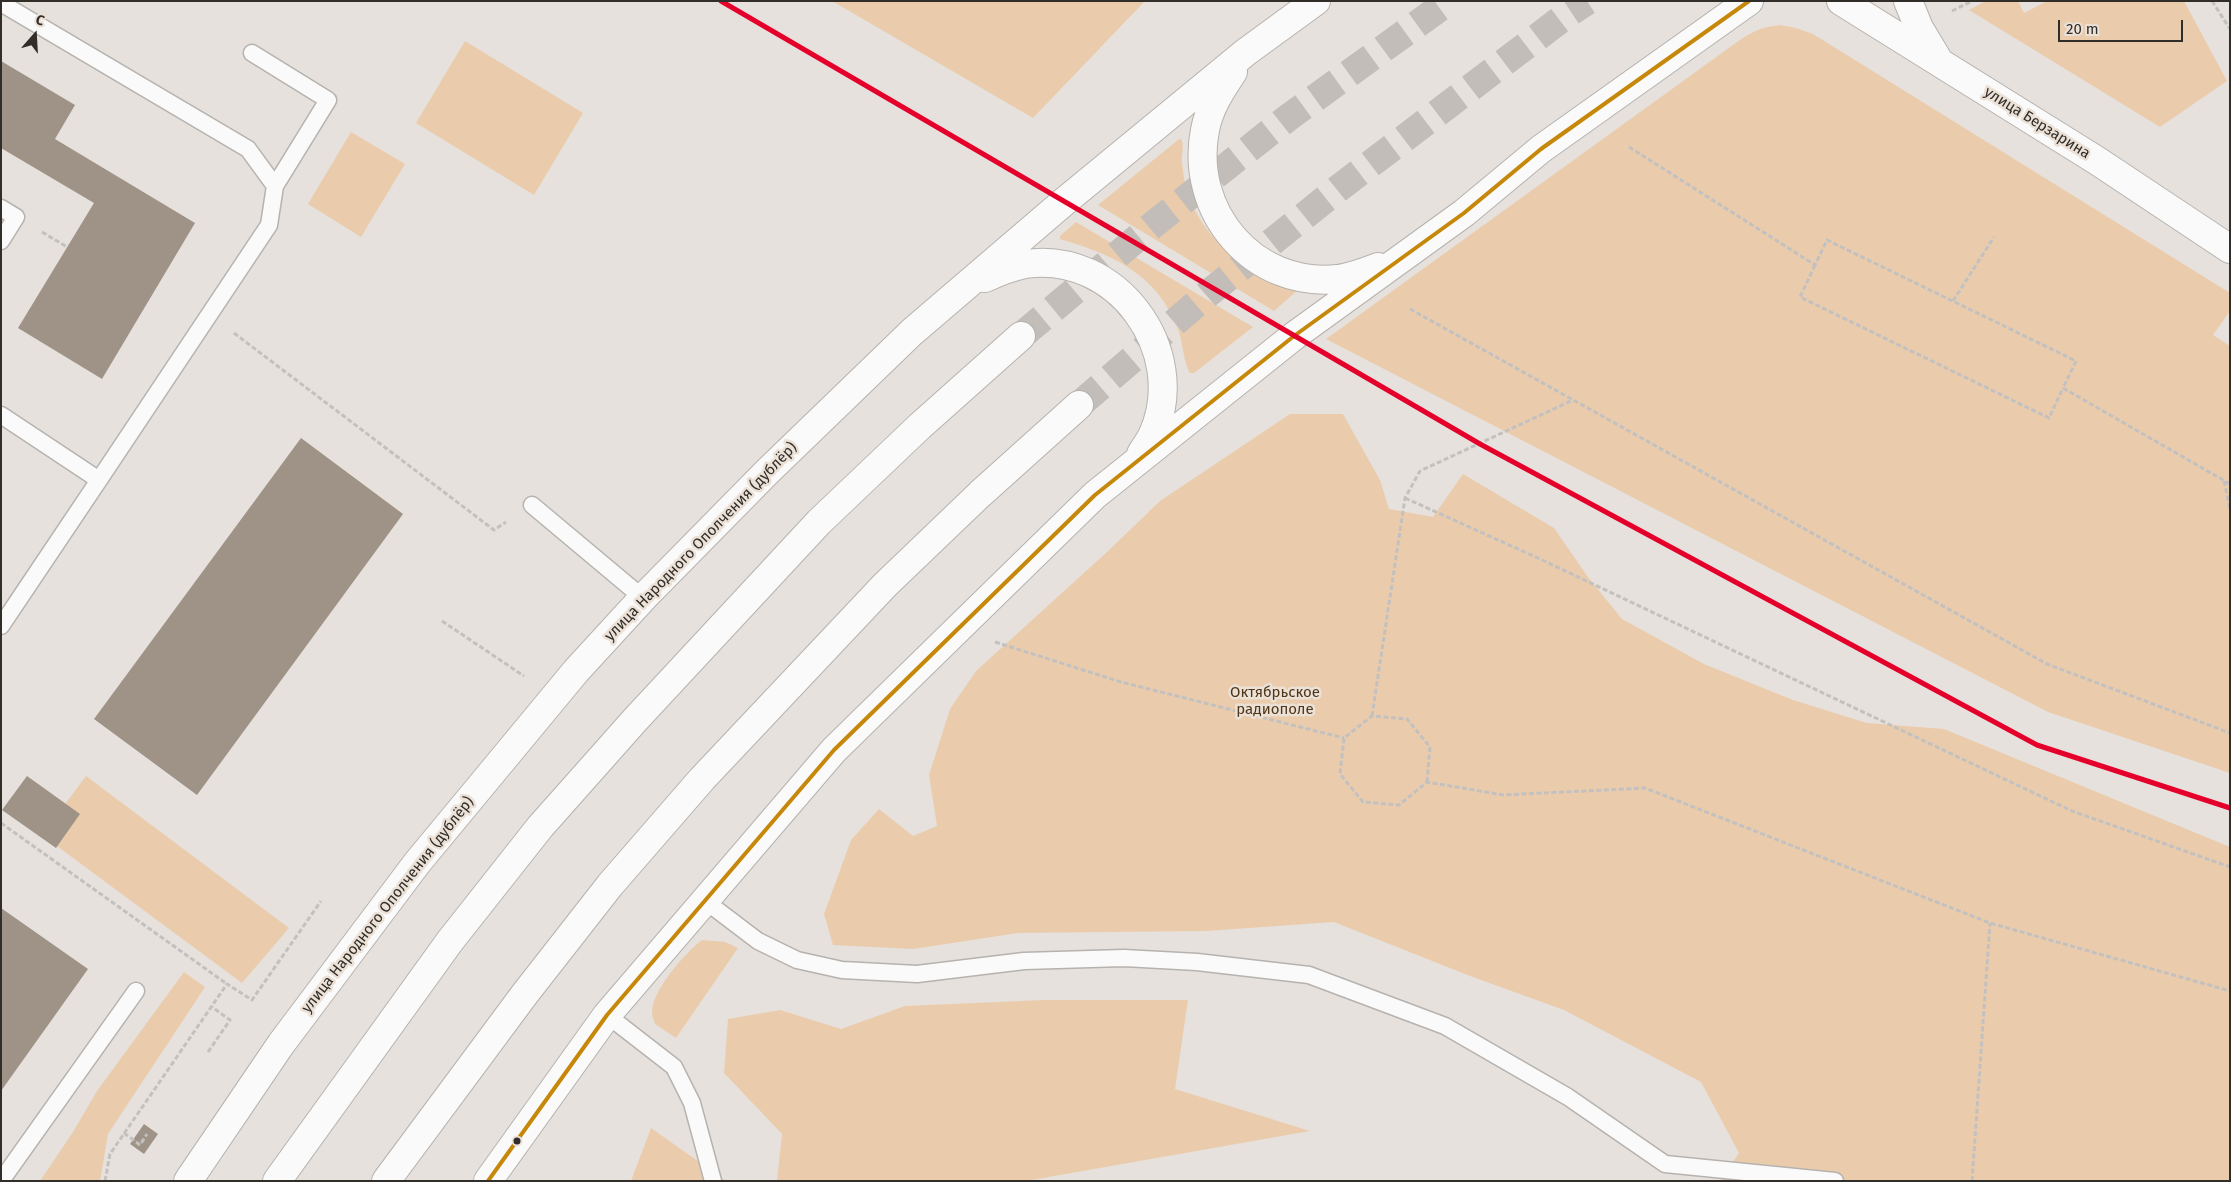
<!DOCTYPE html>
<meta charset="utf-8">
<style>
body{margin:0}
#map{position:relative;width:2231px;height:1182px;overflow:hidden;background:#e6e1dc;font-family:"Fira Sans",sans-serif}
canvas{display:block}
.frame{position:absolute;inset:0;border:2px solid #312d29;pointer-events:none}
.north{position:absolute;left:10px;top:10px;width:50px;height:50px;-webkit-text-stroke:4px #ebe1d7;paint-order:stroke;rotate:19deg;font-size:14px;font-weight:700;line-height:20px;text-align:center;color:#312d29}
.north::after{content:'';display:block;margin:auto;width:18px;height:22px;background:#312d29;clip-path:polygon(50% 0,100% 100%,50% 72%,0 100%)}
.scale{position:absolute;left:2058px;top:20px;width:125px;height:22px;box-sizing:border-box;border:2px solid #312d29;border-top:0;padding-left:6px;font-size:15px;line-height:18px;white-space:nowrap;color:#312d29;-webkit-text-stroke:4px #ebe1d7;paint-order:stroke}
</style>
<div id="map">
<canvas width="2231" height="1182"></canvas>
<div class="frame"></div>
<div class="north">С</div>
<div class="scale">20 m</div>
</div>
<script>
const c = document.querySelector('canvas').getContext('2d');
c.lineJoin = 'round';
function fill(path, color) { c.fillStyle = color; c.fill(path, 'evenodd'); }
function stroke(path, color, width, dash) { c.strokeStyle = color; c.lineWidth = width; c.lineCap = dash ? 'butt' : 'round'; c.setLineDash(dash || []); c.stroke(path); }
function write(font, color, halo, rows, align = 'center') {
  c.font = font + ' "Fira Sans",sans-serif'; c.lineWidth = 5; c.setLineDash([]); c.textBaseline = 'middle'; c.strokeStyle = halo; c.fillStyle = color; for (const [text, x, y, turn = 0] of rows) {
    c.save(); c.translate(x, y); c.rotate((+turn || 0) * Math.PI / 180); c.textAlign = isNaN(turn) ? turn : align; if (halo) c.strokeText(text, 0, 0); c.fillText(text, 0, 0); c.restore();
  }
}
const green = new Path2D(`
 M832 1H1145L1033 118Z
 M1986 1H2018L2024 13 2047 1H2184L2227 81 2160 127 1969 10Z
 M1780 25 1796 28 1813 34 2230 293V311L2213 335 2230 346V773L2048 712 1326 339 1737 42C1751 32 1762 27 1780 25Z
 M465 41 583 113 534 195 416 123Z
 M351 132 405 164 361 237 308 204Z
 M1181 139C1185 145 1181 154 1182 162 1183 170 1184 180 1186 188 1195 221 1223 253 1252 270 1266 278 1283 284 1298 290L1274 311 1098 205 1178 140Z
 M1076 222 1253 327 1194 373H1190C1183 361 1183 343 1178 329 1157 274 1112 254 1060 239V236Z
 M1290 414H1343L1380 480 1389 509 1433 517 1463 474 1554 528 1588 577 1622 619 1704 664 1793 700 1867 723 1944 729 2230 847V1181H1720L1739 1153 1701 1082 1564 1010 1470 976 1334 922 1207 931 1018 933 913 949 833 945 824 914 851 840 879 809 913 836 937 826 929 775 950 709 976 671 1107 552 1160 501Z
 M86 776 289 928 242 983 42 835Z
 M702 940 725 942 738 948 676 1038 655 1024C654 1020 652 1016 652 1013 651 991 686 952 702 940Z
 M184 972 205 987 108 1134 100 1181H40L73 1132 97 1091Z
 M1043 1000H1188L1175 1089 1310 1131 1026 1181H777L782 1134 724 1073 728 1019 780 1010 841 1029 905 1006Z
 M651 1128 726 1181H631Z`);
const building = new Path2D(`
 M1 61 75 105 55 139 195 223 102 379 18 328 94 203 1 148Z
 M301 438 403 514 197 795 94 719Z
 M27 776 80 814 56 848 2 810Z
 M1 908 88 969 1 1091Z
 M144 1124 158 1134 144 1154 130 1144Z`);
const secondaryTunnel = new Path2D(`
 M1021 336 1154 224 1289 117 1449 1
 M1079 405 1210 292 1339 188 1569 13 1587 1`);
const path = new Path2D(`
 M2212 1 2230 29
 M1952 11 1972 1
 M1629 147 1815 265 1827 240 2076 361 2063 388 2230 484
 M42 232 67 247
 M1815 265 1800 297 2049 418 2063 388
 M1953 301 1994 237
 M1410 309 2047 664 2230 733
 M234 333 494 530 506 522
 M2224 481 2230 508
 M1405 498 1538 558 2072 811 2230 867
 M442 621 524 676
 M995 642 1121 682 1344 738
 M1372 716 1405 498 1420 471 1573 400
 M1427 782 1430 747 1407 719 1372 716 1344 738 1340 774 1363 802 1399 805 1427 782 1503 795 1645 788 1990 923 2230 991
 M1 823 227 984
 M208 1052 230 1020 212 1007
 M124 1133 140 1145 147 1134
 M105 1181 110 1154 227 984 252 1000 321 901
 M1972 1181 1990 923`);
const service = new Path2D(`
 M1 3 248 149 275 186 269 225 99 480
 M252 53 328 100 275 186
 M1 208 16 217 1 241
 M1 415 99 480 1 626
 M532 505 643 598
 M704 900 758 941 797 960 842 970 917 974 1024 961 1124 958 1197 962 1309 975 1445 1026 1568 1097 1665 1164 1835 1181
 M607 1015 674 1067 692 1103 713 1181
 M1 1181 136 991`);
const tertiary = new Path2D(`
 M1841 1 2096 160 2230 249
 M1908 1 1919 28 1937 58
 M1233 72C1221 90 1209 108 1205 130 1189 211 1253 288 1338 279 1352 277 1365 272 1378 267
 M985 278C998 272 1010 267 1025 264 1116 250 1190 350 1153 434 1150 441 1145 447 1141 454
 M188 1181 281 1044 417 863 576 671 643 598 767 472 912 332 1065 201 1246 52 1316 1
 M488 1181 607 1015 834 750 1095 495 1294 336 1464 213 1541 149 1749 1`);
const secondary = new Path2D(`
 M277 1181 450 941 540 827 635 720 819 522 920 426 1021 336
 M386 1181 524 995 610 885 702 779 885 585 980 494 1079 405`);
const bus1 = new Path2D(`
 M488 1181 607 1015 834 750 1095 495 1294 336 1464 213 1541 149 1749 1`);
const rail1 = new Path2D(`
 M721 1 1480 444 2037 745 2230 808`);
const markers = [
 [517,1141,4.5,"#312d29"]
];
const streetNames = [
 ["улица Берзарина",2037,123,32],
 ["улица Народного Ополчения (дублёр)",701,542,-46],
 ["улица Народного Ополчения (дублёр)",388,905,-52]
];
const parkNames = [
 ["Октябрьское",1275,693],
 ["радиополе",1275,710]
];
fill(green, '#eaccad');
fill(building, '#9e9386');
stroke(secondaryTunnel, '#c2bdb8', 28, [28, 14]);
stroke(service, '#b6b2ae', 19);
stroke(tertiary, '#b6b2ae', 30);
stroke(secondary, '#b6b2ae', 30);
stroke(path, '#c3c1c0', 3, [5, 2.5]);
stroke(service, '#fbfafa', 16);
stroke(tertiary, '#fbfafa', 28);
stroke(secondary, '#fbfafa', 28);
stroke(bus1, '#c6880a', 4);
stroke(rail1, '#e4002b', 5);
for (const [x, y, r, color] of markers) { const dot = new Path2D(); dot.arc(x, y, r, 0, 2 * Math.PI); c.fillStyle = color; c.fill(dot); stroke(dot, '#ebe1d7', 2); }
write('15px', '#312d29', '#ebe1d7', streetNames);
write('15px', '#503618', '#ebe1d7', parkNames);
</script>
